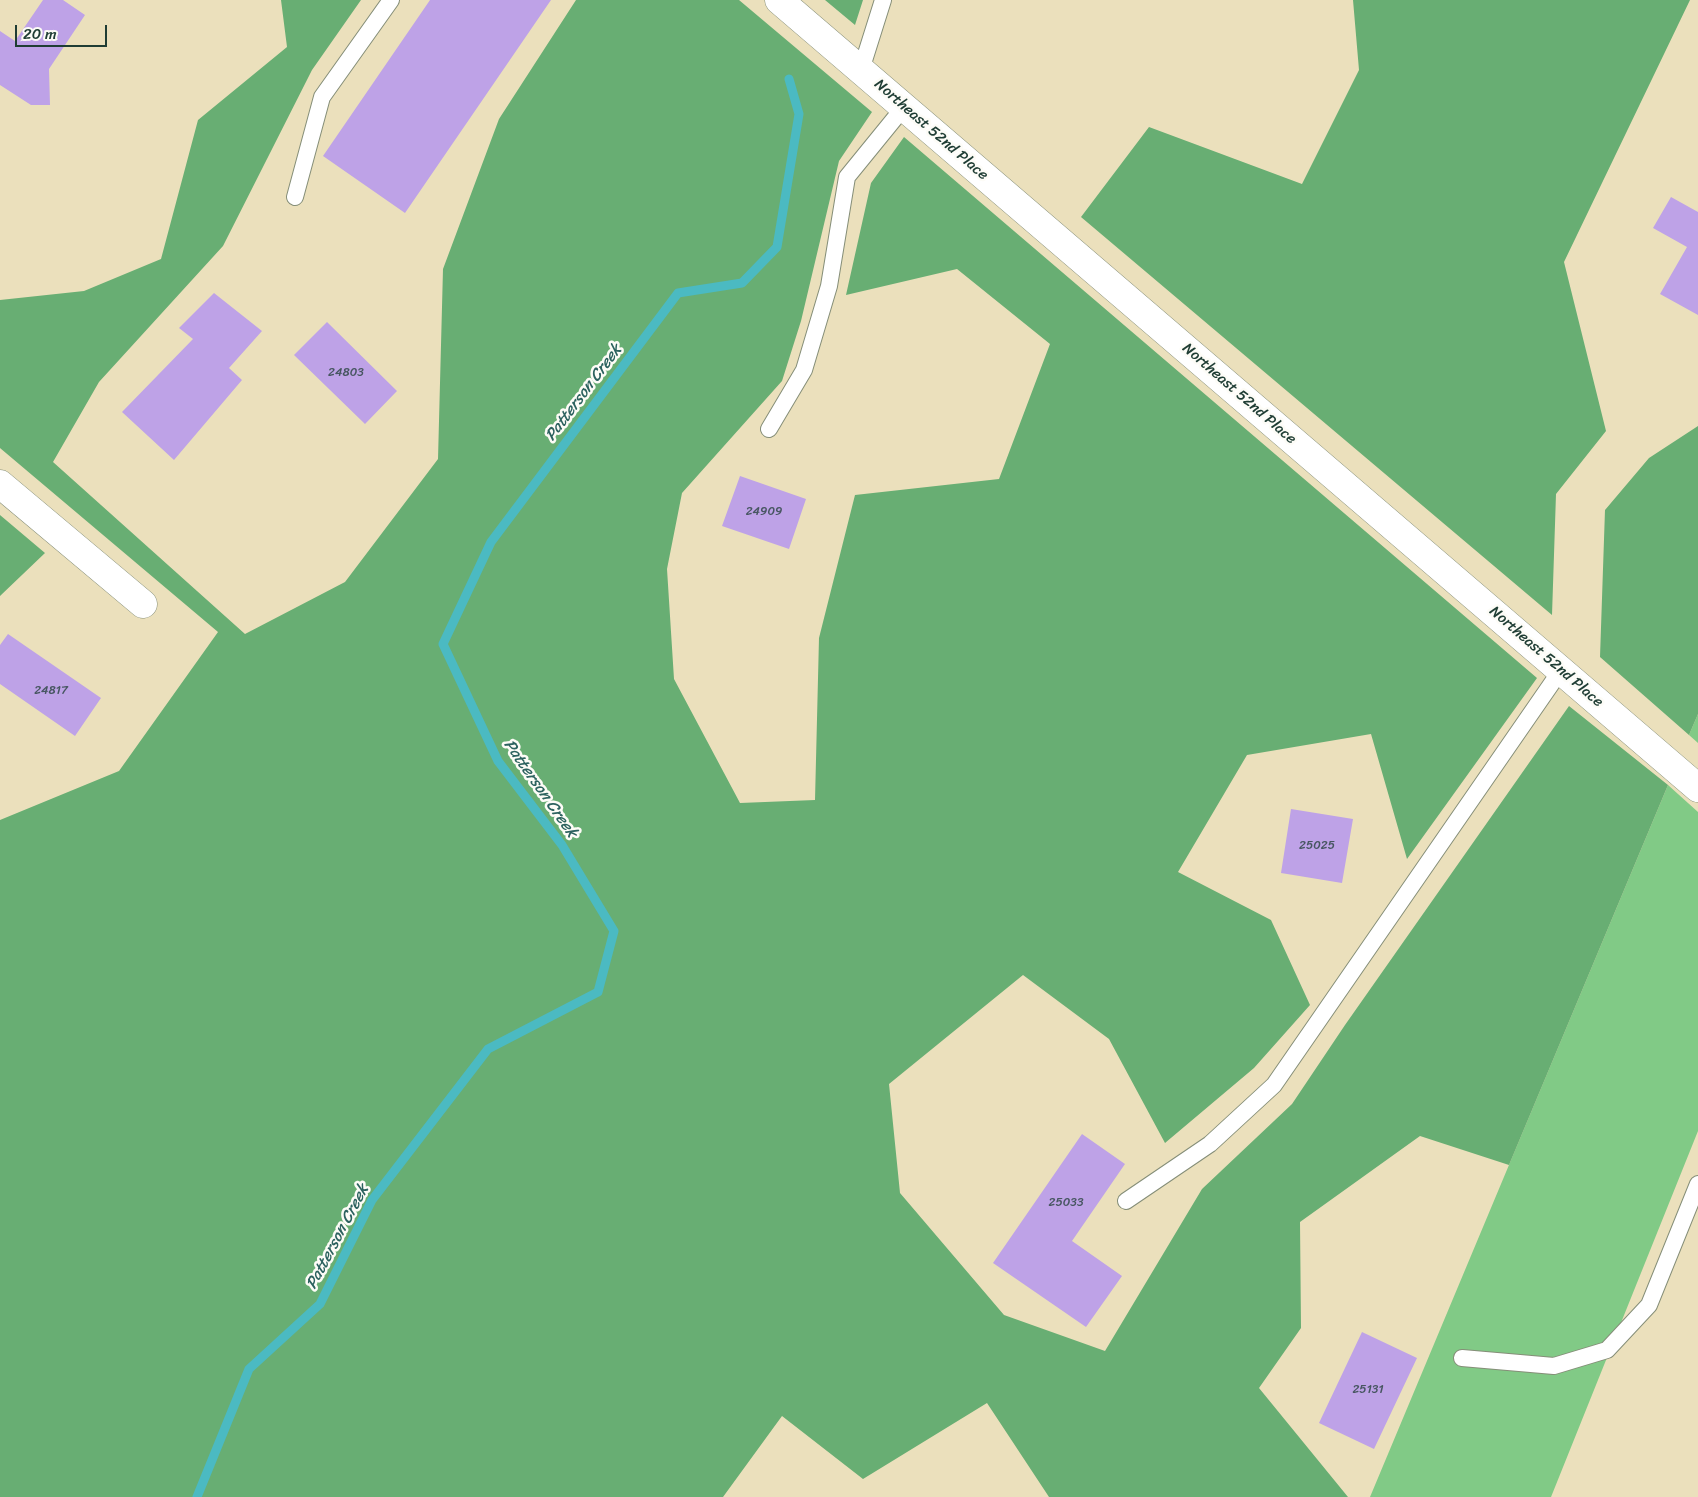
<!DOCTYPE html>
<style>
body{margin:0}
#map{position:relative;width:1698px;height:1497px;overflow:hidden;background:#ebe0bc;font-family:Sriracha,sans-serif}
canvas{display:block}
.scale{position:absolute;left:15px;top:25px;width:92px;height:22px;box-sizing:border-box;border:2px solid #1f3d34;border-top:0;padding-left:6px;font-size:15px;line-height:18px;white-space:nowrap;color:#1f3d34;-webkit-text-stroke:4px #fdfcf7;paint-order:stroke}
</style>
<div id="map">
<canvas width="1698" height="1497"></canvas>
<div class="scale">20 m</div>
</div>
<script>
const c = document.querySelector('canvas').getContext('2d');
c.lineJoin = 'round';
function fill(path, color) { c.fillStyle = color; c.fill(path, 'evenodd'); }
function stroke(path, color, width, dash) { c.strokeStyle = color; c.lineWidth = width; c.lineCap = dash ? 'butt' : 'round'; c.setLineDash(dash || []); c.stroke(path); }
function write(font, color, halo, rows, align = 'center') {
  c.font = font + ' Sriracha,sans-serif'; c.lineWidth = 5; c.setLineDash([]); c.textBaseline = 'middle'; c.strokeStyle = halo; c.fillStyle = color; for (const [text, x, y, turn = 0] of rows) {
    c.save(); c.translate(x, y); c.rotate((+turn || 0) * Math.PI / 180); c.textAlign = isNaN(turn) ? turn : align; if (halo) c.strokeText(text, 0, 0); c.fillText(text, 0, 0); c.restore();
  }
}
const green = new Path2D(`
 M1698 714V743L1689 735Z
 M1668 785 1698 812V1131L1551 1497H1370Z`);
const forest = new Path2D(`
 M281 0H361L312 70 223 246 99 382 53 462 245 634 345 582 438 459 443 269 499 119 576 0H739L872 112 839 161 801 321 782 381 682 493 667 569 674 679 740 803 815 800 819 638 855 495 999 479 1050 344 957 269 846 295 871 183 904 137 1537 678 1407 859 1371 734 1247 755 1178 872 1271 920 1310 1005 1254 1068 1165 1143 1109 1039 1023 975 889 1084 900 1193 1004 1315 1105 1351 1202 1189 1292 1104 1345 1025 1569 706 1668 785 1509 1165 1420 1136 1300 1222 1301 1328 1259 1388 1348 1497H1049L987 1403 863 1479 782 1416 723 1497H0V820L119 771 218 632 0 448V300L84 291 161 259 198 120 287 47Z
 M825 0H863L855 25Z
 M1353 0H1690L1564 262 1606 431 1556 494 1552 615 1081 217 1149 127 1302 184 1359 70Z
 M1698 426V714L1689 735 1600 657 1605 510 1649 458Z
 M0 515 45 553 0 596Z`);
const stream = new Path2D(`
 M197 1497 249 1369 320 1304 372 1200 488 1049 598 992 614 931 562 845 498 761 443 644 491 542 678 293 742 283 777 247 799 114 789 79`);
const building = new Path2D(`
 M43 0H63L85 15 49 69 50 105H31L0 85V31L15 41Z
 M430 0H551L405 213 323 156Z
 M1671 197 1698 212V315L1660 294 1687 247 1653 228Z
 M214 293 262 331 229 368 242 380 174 460 122 412 193 339 179 328Z
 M327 322 397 391 365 424 294 355Z
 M740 476 806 499 789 549 722 526Z
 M8 634 101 698 75 736 0 684V645Z
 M1291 809 1353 819 1342 883 1281 873Z
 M1082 1134 1125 1164 1072 1241 1122 1276 1086 1327 993 1263Z
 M1362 1332 1417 1358 1374 1449 1319 1423Z`);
const lane = new Path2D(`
 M861 70 883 0
 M295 197 322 97 391 0
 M769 429 804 370 829 286 847 177 904 107
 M1126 1201 1210 1144 1274 1085 1561 670
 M1462 1358 1554 1366 1607 1350 1649 1305 1698 1184`);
const street = new Path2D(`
 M779 0 1698 788
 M0 484 143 604`);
const numberNames = [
 ["24803",346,373],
 ["24909",764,512],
 ["24817",51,691],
 ["25025",1317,846],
 ["25033",1066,1203],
 ["25131",1368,1390]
];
const streetNames = [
 ["Northeast 52nd Place",931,130,41],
 ["Northeast 52nd Place",1239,394,41],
 ["Northeast 52nd Place",1546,657,41]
];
const waterNames = [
 ["Patterson Creek",584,393,-53],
 ["Patterson Creek",540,789,55],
 ["Patterson Creek",338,1237,-62]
];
fill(green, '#81ca86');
fill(forest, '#68ae73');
stroke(stream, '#4bbac2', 9);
fill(building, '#bea2e7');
stroke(lane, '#858e78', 18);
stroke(street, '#858e78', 29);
stroke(lane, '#fff', 16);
stroke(street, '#fff', 28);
write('12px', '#475661', null, numberNames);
write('15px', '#1f3d34', '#fdfcf7', streetNames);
write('italic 16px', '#2c625f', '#fdfcf7', waterNames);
</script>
